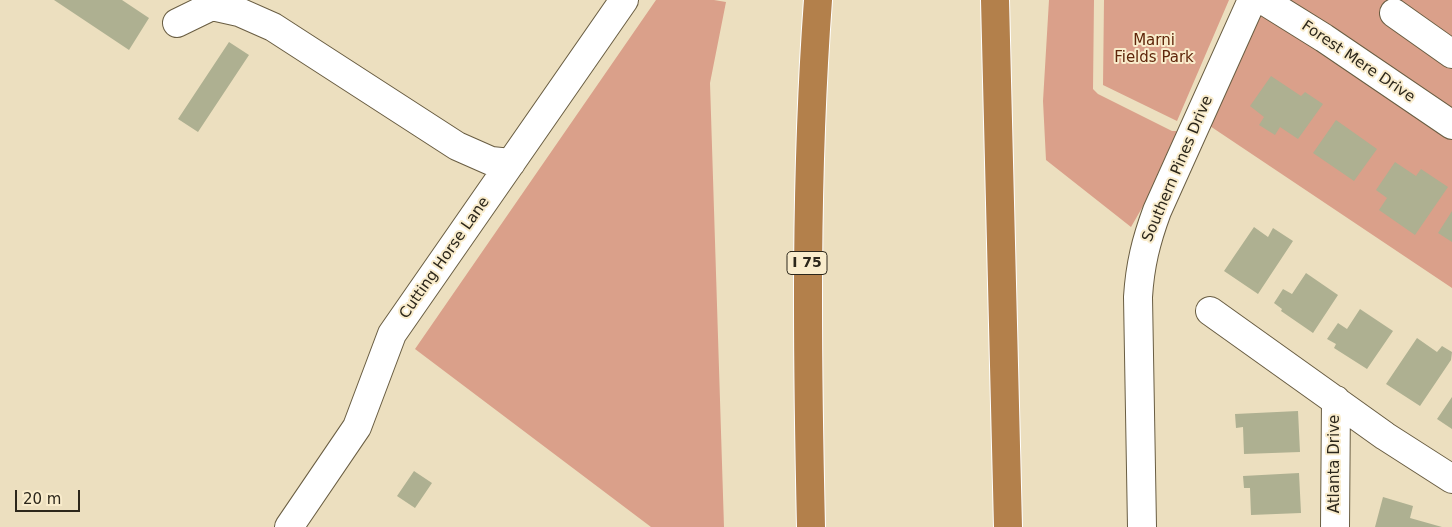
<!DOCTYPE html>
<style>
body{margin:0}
#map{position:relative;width:1452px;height:527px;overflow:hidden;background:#ecdfbf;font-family:"DejaVu Sans",sans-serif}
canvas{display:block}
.scale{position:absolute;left:15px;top:490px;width:65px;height:22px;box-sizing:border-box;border:2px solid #2c271b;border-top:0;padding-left:6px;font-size:15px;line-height:18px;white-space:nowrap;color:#2c271b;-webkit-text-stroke:4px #f9eccc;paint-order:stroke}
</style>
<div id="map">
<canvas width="1452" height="527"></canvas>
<div class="scale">20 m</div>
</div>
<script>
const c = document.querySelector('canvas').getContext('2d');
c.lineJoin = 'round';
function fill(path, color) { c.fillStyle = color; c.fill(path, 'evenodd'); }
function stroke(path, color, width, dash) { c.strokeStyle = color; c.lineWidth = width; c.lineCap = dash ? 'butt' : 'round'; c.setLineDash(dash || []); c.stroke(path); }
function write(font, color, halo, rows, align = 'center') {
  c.font = font + ' "DejaVu Sans",sans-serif'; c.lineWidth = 4; c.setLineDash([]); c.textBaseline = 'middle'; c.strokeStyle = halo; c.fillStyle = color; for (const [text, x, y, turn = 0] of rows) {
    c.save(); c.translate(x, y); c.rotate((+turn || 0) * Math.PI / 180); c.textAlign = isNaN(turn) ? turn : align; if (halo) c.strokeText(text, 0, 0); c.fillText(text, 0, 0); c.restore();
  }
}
const green = new Path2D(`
 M656 0H714L726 2 710 83 724 527H651L415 349Z
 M1049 0H1094L1093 89 1098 94 1172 131H1179L1240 0H1452V288L1195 116 1131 227 1046 160 1043 101Z
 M1104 0H1229L1177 121 1103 85Z`);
const building = new Path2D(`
 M54 0H122L149 18 129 50Z
 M229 42 249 55 198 132 178 119Z
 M1271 76 1301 96 1305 92 1323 104 1298 139 1280 127 1275 135 1259 125 1264 117 1250 106Z
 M1336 120 1377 149 1354 181 1313 153Z
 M1395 162 1416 176 1421 169 1448 187 1415 235 1379 210 1387 198 1376 190Z
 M1452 211V242L1438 233Z
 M1254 227 1268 237 1273 228 1293 241 1258 294 1224 271Z
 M1306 273 1338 295 1313 333 1281 311 1282 309 1274 303 1283 289 1292 294Z
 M1360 309 1393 331 1367 369 1334 348 1336 344 1327 339 1338 323 1347 329Z
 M1417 338 1437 352 1442 346 1452 352 1451 360 1420 406 1386 384Z
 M1452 397V429L1437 419Z
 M1298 411 1300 452 1244 454 1243 427 1236 428 1235 414Z
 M414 471 432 483 415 508 397 496Z
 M1299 473 1301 513 1251 515 1250 488H1244L1243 476Z
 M1383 497 1413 506 1410 518 1442 527H1375Z`);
const minor = new Path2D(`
 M1263 0 1324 38 1452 125
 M1394 13 1452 54
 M177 23 212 6 239 12 273 27 457 146 491 161 511 163
 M1210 311 1385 436 1452 479
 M289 527 357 427 392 334 624 0
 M1142 527 1138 297C1140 265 1146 241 1157 211L1252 0
 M1335 527 1336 400`);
const highway = new Path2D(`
 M995 0 1008 527
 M811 527C807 351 805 176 818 0`);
const shields = [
 [807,263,40]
];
const shieldNames = [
 ["I 75",807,263]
];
const parkNames = [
 ["Marni",1154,41],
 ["Fields Park",1154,58]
];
const streetNames = [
 ["Forest Mere Drive",1358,62,34],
 ["Southern Pines Drive",1178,169,-67],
 ["Cutting Horse Lane",445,258,-55],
 ["Atlanta Drive",1335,464,-90]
];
fill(green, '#daa08a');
fill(building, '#aeb091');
stroke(minor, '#695d42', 30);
stroke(highway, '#fff', 30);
stroke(minor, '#fff', 28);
stroke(highway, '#b3804b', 28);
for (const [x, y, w] of shields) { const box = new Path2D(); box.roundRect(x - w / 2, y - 11.5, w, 23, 4); c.fillStyle = '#f9eccc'; c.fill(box); stroke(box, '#2c271b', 1); }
write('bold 14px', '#2c271b', null, shieldNames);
write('15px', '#5f250a', '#f9eccc', parkNames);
write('15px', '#2c271b', '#f9eccc', streetNames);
</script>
